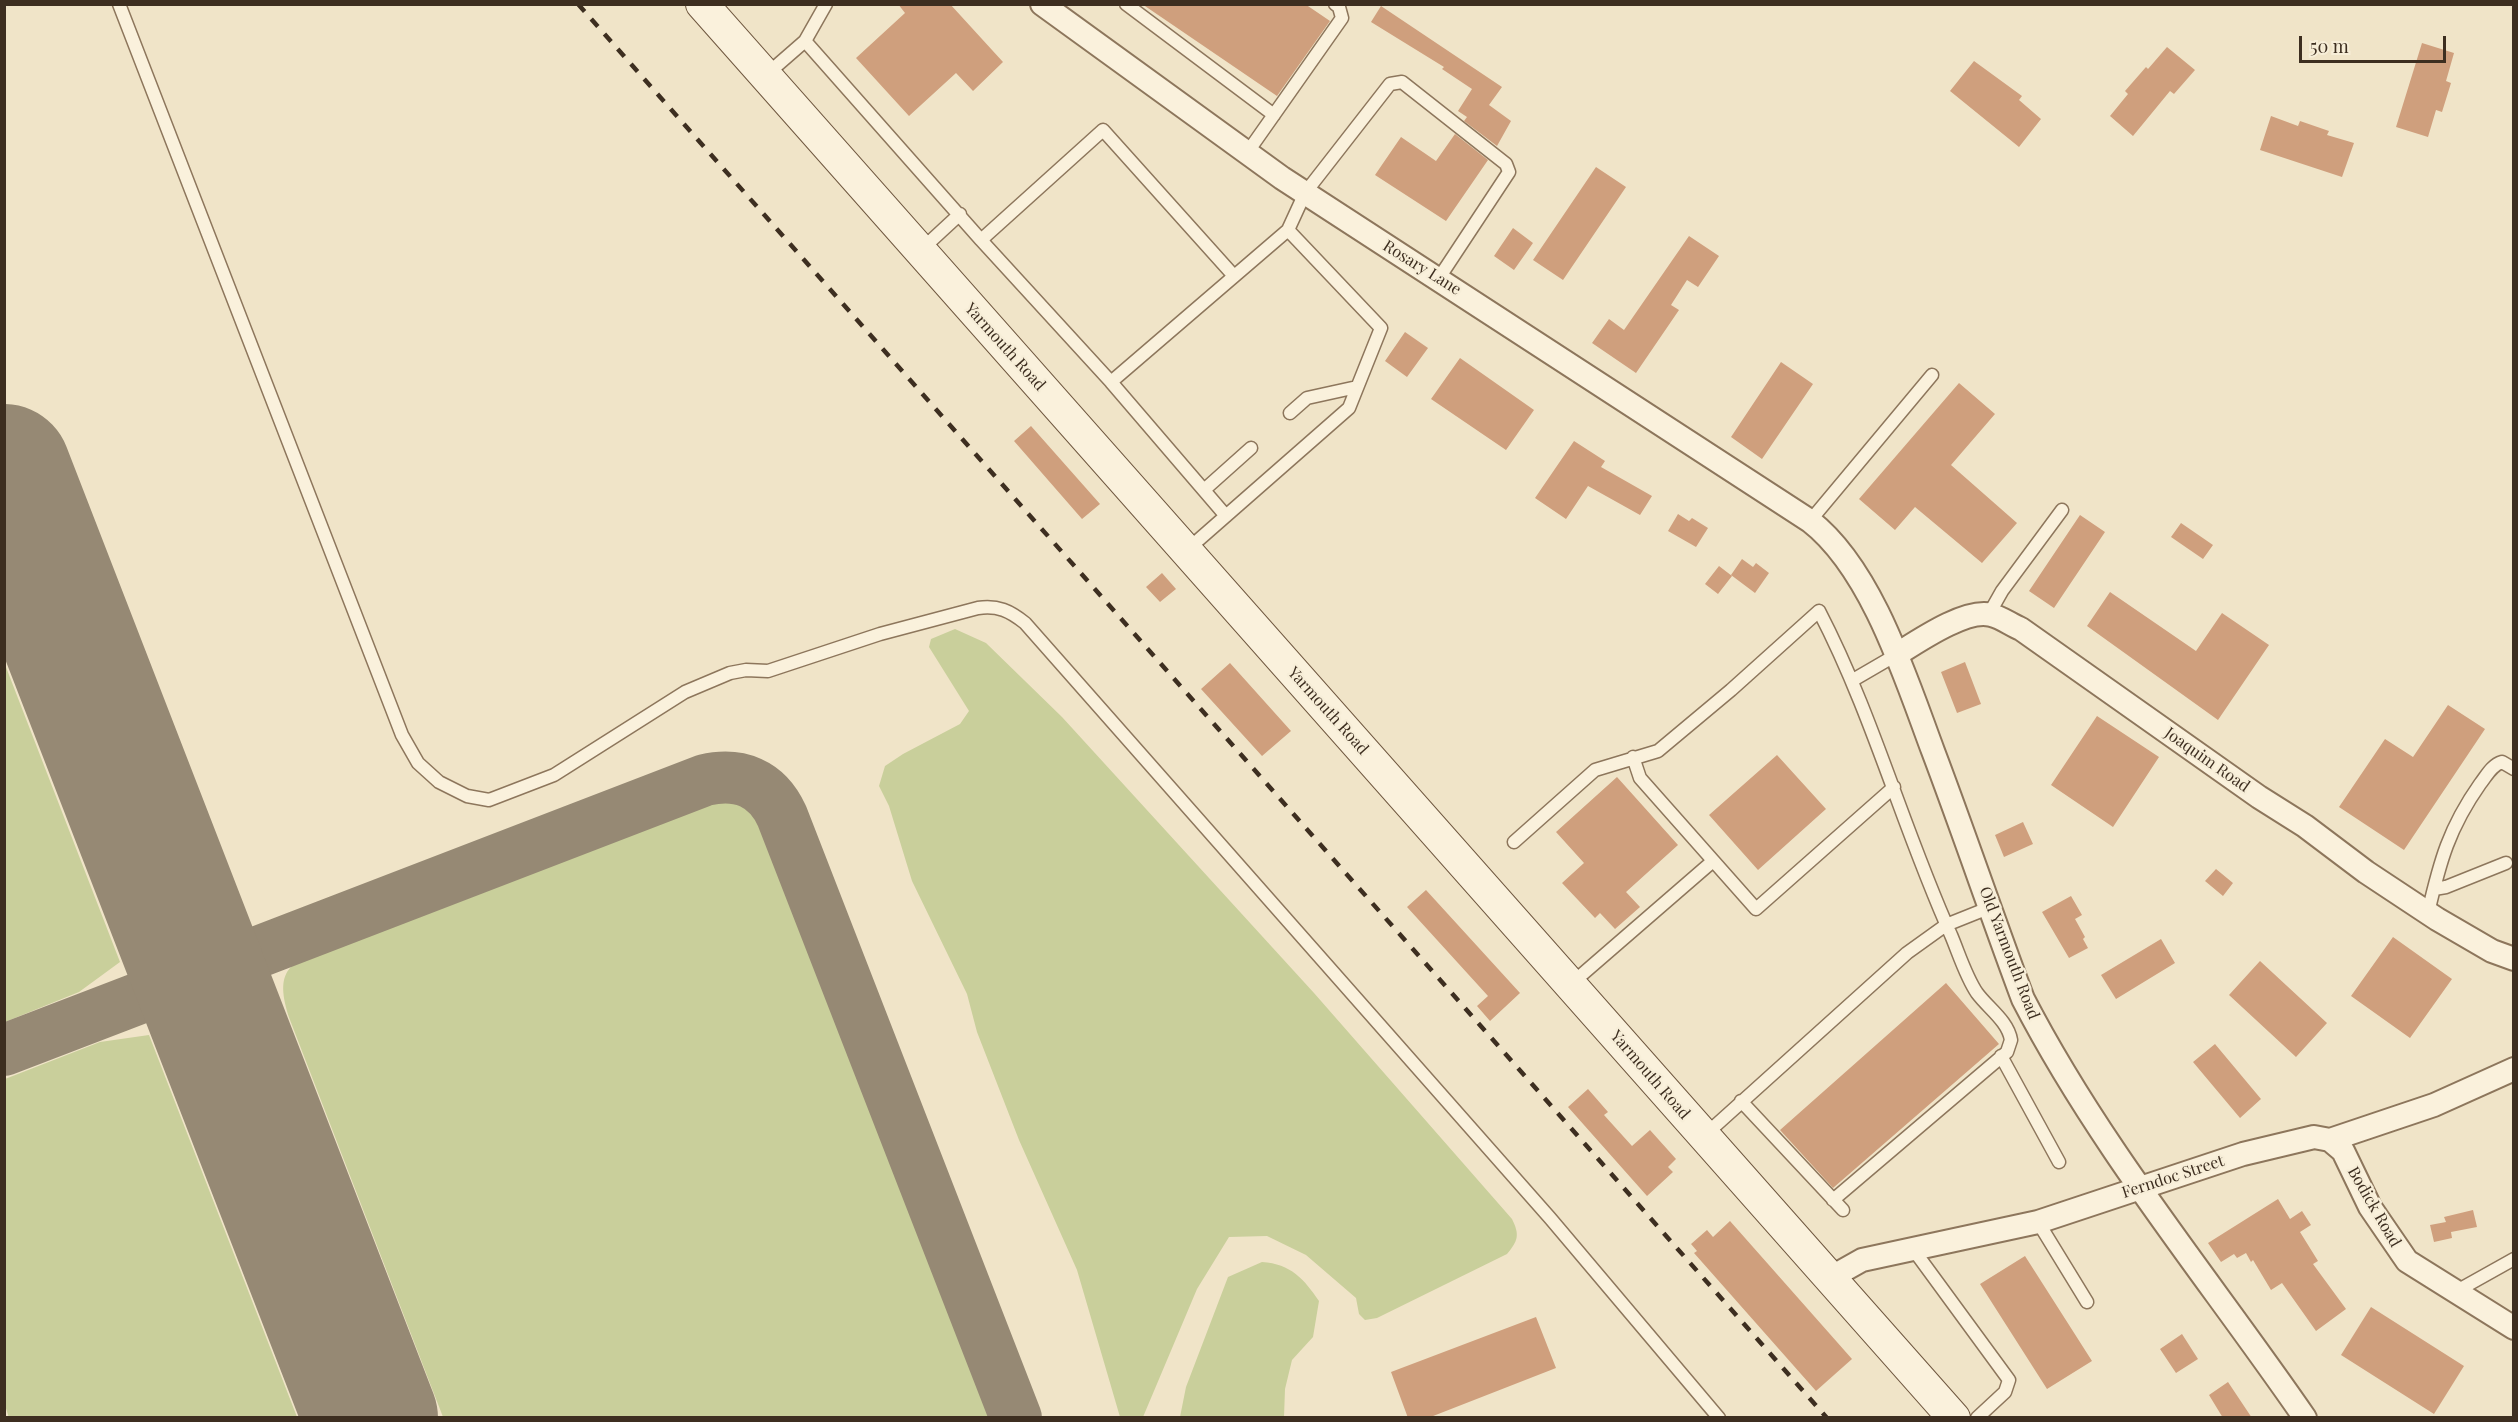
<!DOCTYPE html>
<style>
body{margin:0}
#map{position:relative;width:2518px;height:1422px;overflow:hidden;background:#f0e4c8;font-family:"Playfair Display",serif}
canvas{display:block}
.frame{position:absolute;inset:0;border:6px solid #3d2e20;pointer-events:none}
.scale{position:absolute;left:2299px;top:36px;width:147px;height:27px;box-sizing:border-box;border:3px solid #3d2e20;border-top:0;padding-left:8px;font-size:18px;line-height:21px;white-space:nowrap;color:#3d2e20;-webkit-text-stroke:4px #f7eed8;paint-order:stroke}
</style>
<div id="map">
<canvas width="2518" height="1422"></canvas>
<div class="frame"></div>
<div class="scale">50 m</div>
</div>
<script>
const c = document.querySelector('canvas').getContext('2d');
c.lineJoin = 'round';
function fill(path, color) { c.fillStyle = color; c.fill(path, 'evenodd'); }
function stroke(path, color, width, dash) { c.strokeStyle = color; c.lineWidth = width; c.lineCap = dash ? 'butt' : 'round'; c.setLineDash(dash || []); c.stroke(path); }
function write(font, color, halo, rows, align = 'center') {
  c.font = font + ' "Playfair Display",serif'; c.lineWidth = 4.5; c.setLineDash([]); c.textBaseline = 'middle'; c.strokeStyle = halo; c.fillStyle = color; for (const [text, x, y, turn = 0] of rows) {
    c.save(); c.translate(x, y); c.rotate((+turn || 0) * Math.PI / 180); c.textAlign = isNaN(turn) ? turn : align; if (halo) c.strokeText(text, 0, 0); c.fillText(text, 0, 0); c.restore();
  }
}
const green = new Path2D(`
 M955 629 986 643 1062 717 1314 993 1512 1219C1520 1235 1518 1241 1507 1254L1377 1318 1365 1320 1359 1314 1356 1298 1306 1255 1267 1236 1229 1237 1197 1289 1143 1417H1120L1077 1270 1019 1140 977 1032 967 994 912 881 889 806 879 786 885 766 903 754 960 724 969 711 929 647 931 639Z
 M4 662 120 962 79 992 5 1022Z
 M730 794C755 798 762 819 773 839L996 1417H443L290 1020C273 969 289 963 333 943L711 796Z
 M149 1035 297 1417 9 1418 5 1405V1079L100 1042Z
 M1262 1262C1291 1264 1304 1279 1319 1301L1313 1337 1292 1360 1285 1389 1284 1417H1180L1186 1387 1228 1277Z`);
const taxiway = new Path2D(`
 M177 918C200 943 222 959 258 952L705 780C739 772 767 783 782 816L1016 1418
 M219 1026C225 992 228 974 258 952
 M4 1050 150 994C179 972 181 953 177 918`);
const runway = new Path2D(`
 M4 471 371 1418`);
const building = new Path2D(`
 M898 4H950L1003 62 973 91 956 73 909 116 856 58 905 13Z
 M1142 4H1305L1330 21 1277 96Z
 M1381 6 1502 87 1489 105 1511 121 1497 146 1464 121 1467 117 1458 111 1472 89 1442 69 1444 67 1371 22Z
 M2422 43 2454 53 2446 81 2451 83 2442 112 2436 110 2428 137 2396 127Z
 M2167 47 2195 70 2174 94 2170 91 2133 136 2110 116 2128 94 2125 91 2146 67 2148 69Z
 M1974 61 2022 96 2019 100 2041 119 2019 147 1950 91Z
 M2271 116 2298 126 2300 121 2329 131 2327 135 2354 143 2342 177 2260 150Z
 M1455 134 1488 160 1446 221 1375 175 1401 137 1436 161Z
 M1596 167 1626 187 1563 280 1533 260Z
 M1513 228 1533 243 1514 270 1494 256Z
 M1689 236 1719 256 1698 287 1687 280 1671 305 1679 310 1636 373 1592 343 1609 319 1624 330Z
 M1405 332 1428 348 1407 377 1385 361Z
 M1460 358 1534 410 1506 450 1431 399Z
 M1781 362 1813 384 1762 459 1731 437Z
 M1959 383 1995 414 1951 465 2017 523 1982 563 1915 507 1895 530 1859 499Z
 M1031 426 1100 504 1082 519 1014 441Z
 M1574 441 1605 461 1601 467 1652 496 1640 515 1588 486 1566 519 1535 498Z
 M1678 514 1689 521 1692 518 1708 528 1696 547 1668 531Z
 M2080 515 2105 532 2054 608 2029 591Z
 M2181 523 2213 545 2203 559 2171 537Z
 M1742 559 1753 567 1756 563 1769 573 1755 593 1731 575Z
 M1719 566 1732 576 1718 594 1705 584Z
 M1162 573 1176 589 1160 602 1146 587Z
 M2110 592 2196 651 2222 613 2269 645 2218 720 2087 626Z
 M1965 662 1981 704 1957 713 1941 672Z
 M1230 663 1291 731 1262 756 1201 689Z
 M2448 705 2485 729 2404 850 2339 807 2385 739 2413 757Z
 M2097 716 2159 757 2113 827 2051 785Z
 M1777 755 1826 809 1758 870 1709 815Z
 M1617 777 1678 845 1626 892 1640 907 1615 929 1600 913 1595 918 1562 883 1584 863 1556 832Z
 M2023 822 2033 844 2004 857 1995 835Z
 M2216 869 2233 883 2223 896 2205 881Z
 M1426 890 1520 993 1490 1021 1477 1006 1488 996 1407 907Z
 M2071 896 2082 915 2075 919 2085 937 2083 939 2088 948 2069 958 2042 912Z
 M2393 937 2452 979 2410 1038 2351 996Z
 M2161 939 2175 963 2116 999 2101 975Z
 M2260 961 2327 1023 2296 1057 2229 995Z
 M1946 983 1999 1044 1833 1188 1780 1130Z
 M2215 1044 2261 1099 2240 1118 2193 1062Z
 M1588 1089 1608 1112 1604 1115 1632 1146 1650 1130 1676 1159 1668 1167 1673 1172 1647 1196 1568 1107Z
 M2278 1199 2290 1219 2302 1211 2311 1225 2300 1232 2318 1261 2313 1264 2346 1309 2316 1331 2282 1283 2271 1290 2253 1260 2251 1262 2246 1253 2237 1258 2234 1254 2221 1262 2208 1243Z
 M2473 1210 2477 1227 2451 1232 2452 1238 2434 1242 2430 1225 2446 1222 2444 1217Z
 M1730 1221 1852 1359 1816 1391 1694 1253 1697 1251 1691 1244 1707 1230 1713 1237Z
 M2025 1256 2092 1361 2047 1389 1980 1284Z
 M2371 1307 2464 1366 2434 1414 2341 1355Z
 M1536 1317 1556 1368 1428 1418H1408L1391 1372Z
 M2182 1334 2198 1359 2176 1373 2160 1349Z
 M2228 1382 2252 1418H2223L2209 1395Z`);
const lane = new Path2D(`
 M119 4 402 735 418 763 439 782 467 796 489 800 554 775 685 692 730 673 746 670 768 671 880 634 978 608C998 605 1010 611 1025 623L1550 1218 1719 1418
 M1126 4 1274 115
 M805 41 981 240
 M766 75 805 41 826 4
 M1247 153 1342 18 1339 7 1335 4
 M1288 230 1305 193 1390 84 1402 82 1506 164 1509 172 1439 278
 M921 250 960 214
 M1111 382 981 240 1103 130 1234 276
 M1290 413 1307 398 1357 387
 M1204 490 1251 448
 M1810 521 1932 375
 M1187 550 1349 408 1381 328 1288 230 1111 382 1226 516
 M1989 614 2002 591 2062 510
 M1853 680 1896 655
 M1633 757 1640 778 1756 909 1894 787
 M1514 842 1595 770 1658 751 1731 690 1819 611C1873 715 1903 829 1951 935 1959 954 1966 977 1977 993 1988 1008 2008 1021 2011 1040L2007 1052 1833 1200
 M2434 889 2446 887 2506 863
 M2428 913C2440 861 2449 828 2480 784 2487 775 2492 765 2502 762L2514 769
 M1571 984 1713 861
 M2001 1056 2059 1162
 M1741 1101 1843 1210
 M1705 1135 1907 953 1946 925 1991 907
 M2038 1222 2087 1302
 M1913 1249 2009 1380 2005 1392 1977 1418
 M2455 1292 2514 1259`);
const street = new Path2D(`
 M1042 4 1282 178 1810 521C1872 569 1906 679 1933 751 1964 833 1992 916 2023 999 2100 1148 2210 1280 2305 1418
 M1896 655C1917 642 1966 608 1991 615 2001 617 2011 625 2021 629L2259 797 2305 826 2366 872 2437 919 2492 951 2514 959
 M2330 1140 2343 1151 2370 1207 2407 1261 2514 1328
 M1830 1278 1862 1260 2038 1222 2243 1154 2314 1137 2330 1140 2434 1105 2514 1069`);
const secondary = new Path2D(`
 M702 4 1954 1418`);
const rail = new Path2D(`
 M578 4 1827 1418`);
const streetNames = [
 ["Rosary Lane",1422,268,32],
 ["Yarmouth Road",1005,347,48],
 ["Yarmouth Road",1328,711,48],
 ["Joaquim Road",2207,760,35],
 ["Old Yarmouth Road",2009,953,69],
 ["Yarmouth Road",1650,1075,49],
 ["Ferndoc Street",2173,1177,-18],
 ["Bodick Road",2374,1207,60]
];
fill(green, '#c9cf9b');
stroke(taxiway, '#968974', 52);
stroke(runway, '#968974', 134);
fill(building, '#cf9f7d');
stroke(lane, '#8d765c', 15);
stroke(street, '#8d765c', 26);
stroke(secondary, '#6f573f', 34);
stroke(lane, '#faf1dc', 12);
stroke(street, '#faf1dc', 22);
stroke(secondary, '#faf1dc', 32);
stroke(rail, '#3d2e20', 4.5, [10, 10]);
write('16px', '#3d2e20', '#f7eed8', streetNames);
</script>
